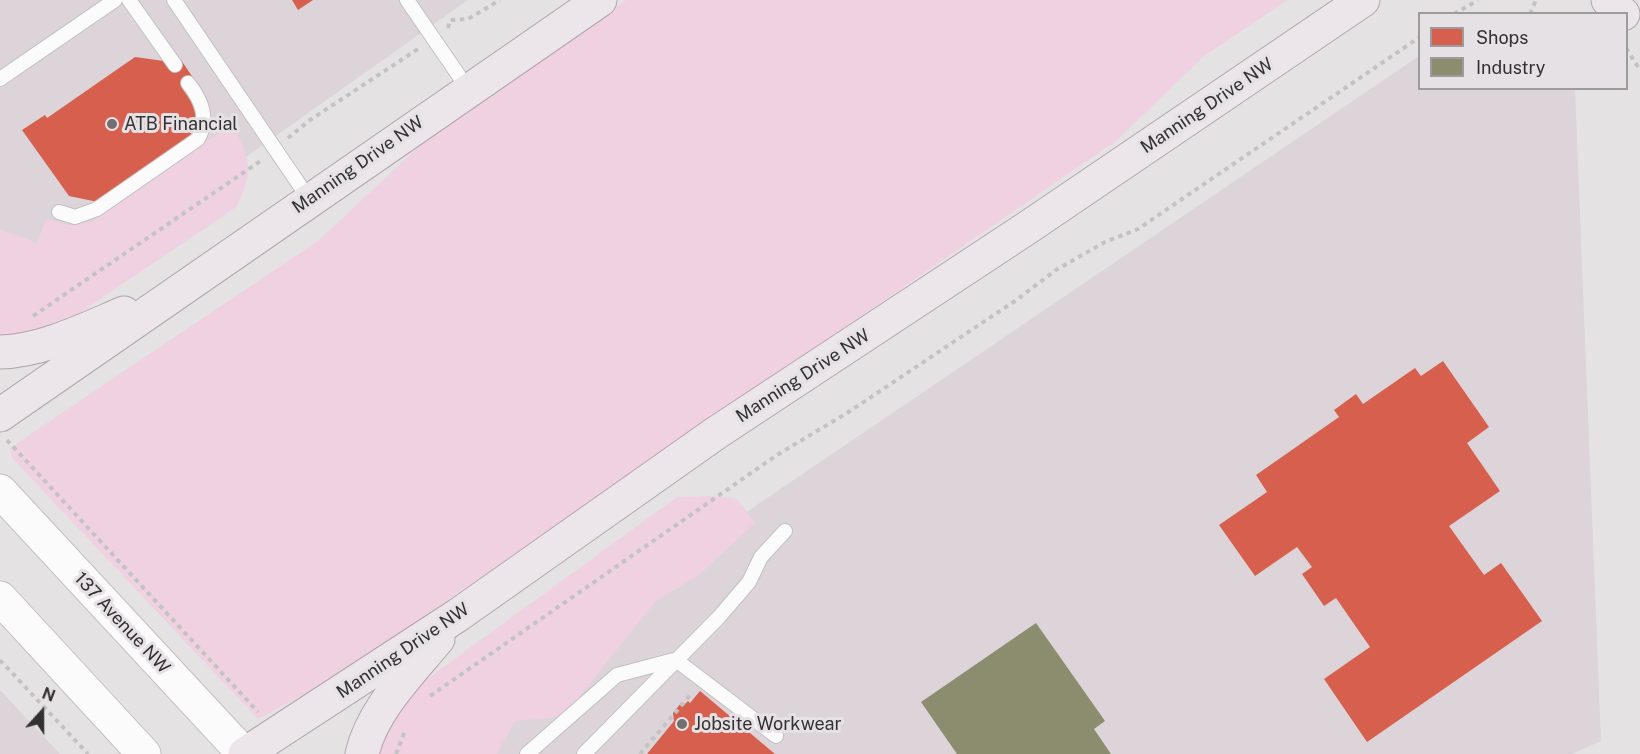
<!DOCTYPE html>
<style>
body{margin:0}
#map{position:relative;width:1640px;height:754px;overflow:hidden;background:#e5e2e4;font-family:"Public Sans",sans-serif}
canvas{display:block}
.legend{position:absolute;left:1418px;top:12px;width:210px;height:78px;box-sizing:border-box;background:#e6e1e4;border:2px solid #9e9b9d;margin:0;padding:8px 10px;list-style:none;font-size:18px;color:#333132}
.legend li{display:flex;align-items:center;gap:12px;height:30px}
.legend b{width:30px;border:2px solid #9e9b9d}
.north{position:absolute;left:12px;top:682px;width:60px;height:60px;-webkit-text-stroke:4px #e6e1e4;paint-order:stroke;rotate:21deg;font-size:16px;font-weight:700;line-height:24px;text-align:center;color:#333132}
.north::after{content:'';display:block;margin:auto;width:21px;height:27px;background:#333132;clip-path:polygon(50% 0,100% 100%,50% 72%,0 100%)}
</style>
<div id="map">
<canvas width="1640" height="754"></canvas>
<ul class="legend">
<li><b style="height:16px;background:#d6604d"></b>Shops</li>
<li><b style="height:16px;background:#8c8c6e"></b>Industry</li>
</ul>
<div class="north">N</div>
</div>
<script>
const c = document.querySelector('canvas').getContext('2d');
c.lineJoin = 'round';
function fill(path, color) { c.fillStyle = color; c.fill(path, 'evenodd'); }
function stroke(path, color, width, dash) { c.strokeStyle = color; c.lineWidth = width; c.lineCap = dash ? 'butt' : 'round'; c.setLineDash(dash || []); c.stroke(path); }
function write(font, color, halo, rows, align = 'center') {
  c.font = font + ' "Public Sans",sans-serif'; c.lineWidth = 6; c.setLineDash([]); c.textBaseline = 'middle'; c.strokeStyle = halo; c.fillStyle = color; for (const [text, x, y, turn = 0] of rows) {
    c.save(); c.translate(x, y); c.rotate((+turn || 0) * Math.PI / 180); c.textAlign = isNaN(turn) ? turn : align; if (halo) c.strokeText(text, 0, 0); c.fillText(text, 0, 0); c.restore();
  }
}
const built = new Path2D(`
 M0 0H468L62 287 0 274Z
 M1419 56 1420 88 1575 89 1601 741 1572 754H436L450 713Z
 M0 690 60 754H0Z`);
const green = new Path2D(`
 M626 0H1287L1203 57 1116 141 328 682 258 719 12 458 10 448 319 240 441 126Z
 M230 121C249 154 256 171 236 207L77 315 31 332 0 338V229L37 243 46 219 70 225 91 222 222 131Z
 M712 496 737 499 755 523 699 575 656 601 563 717 515 721 497 754H375L416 687 677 497Z`);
const shops = new Path2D(`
 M292 0H313L298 10Z
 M135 57 164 61 169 68 181 60 194 79 182 88 197 109 190 138 98 202 69 196 22 130 45 115 47 118Z
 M1443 361 1489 427 1467 443 1500 491 1449 526 1484 575 1501 563 1542 621 1367 742 1324 679 1370 647 1336 598 1324 606 1302 574 1312 567 1297 547 1255 576 1219 525 1267 492 1256 475 1339 417 1334 410 1356 394 1363 404 1415 368 1421 376Z
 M700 691 775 754H647L674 721 673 713 681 703 684 705 688 701 690 703Z`);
const industry = new Path2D(`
 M1036 623 1105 721 1094 729 1111 754H957L921 702Z`);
const path = new Path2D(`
 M1454 14 1478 0
 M1530 14 1536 0
 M448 28 450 20 468 19 500 0
 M1626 48 1640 70
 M288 138 310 120 418 49
 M33 316 262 160
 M7 440 258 712
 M0 660 88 754
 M430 696 777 455 847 413 1015 301 1056 270 1105 242 1138 229 1420 37
 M396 754 405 731
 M640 754 692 693`);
const lane = new Path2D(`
 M129 0 175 65
 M174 0 309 199
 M407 0 468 89
 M0 79 115 0
 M59 212 75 217 97 209 198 139C209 118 202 101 188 83
 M676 660 776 736
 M527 754 617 675 674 660
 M584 754 719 617 749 582 761 557 785 531`);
const secondary = new Path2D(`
 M0 491 244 754
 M0 598 144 754`);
const primary = new Path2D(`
 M1608 0 1623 14
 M0 352C42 351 86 329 124 313
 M0 415 600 0
 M245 754 458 615 716 433 1027 228 1363 0
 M362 754C372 710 410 673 438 639`);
const markers = [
 [112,124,6,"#716f70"],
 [682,724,6,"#716f70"]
];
const streetNames = [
 ["Manning Drive NW",1207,106,-34],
 ["Manning Drive NW",358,165,-35],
 ["Manning Drive NW",803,376,-33],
 ["137 Avenue NW",122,623,47],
 ["Manning Drive NW",403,651,-34]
];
const poiNames = [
 ["ATB Financial",124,124],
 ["Jobsite Workwear",694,724]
];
fill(built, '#dcd4d9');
fill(green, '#efd1e2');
fill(shops, '#d6604d');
fill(industry, '#8c8c6e');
stroke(lane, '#c2c0c1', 16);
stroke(secondary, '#c2c0c1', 35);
stroke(primary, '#b1a6ac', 35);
stroke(path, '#c4c3c4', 4, [4.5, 4.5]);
stroke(lane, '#fbfbfb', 14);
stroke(secondary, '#fbfbfb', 33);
stroke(primary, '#ece5e9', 33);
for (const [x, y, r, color] of markers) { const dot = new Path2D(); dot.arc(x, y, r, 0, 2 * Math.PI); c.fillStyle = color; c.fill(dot); stroke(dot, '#e6e1e4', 2); }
write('18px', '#333132', '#e6e1e4', streetNames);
write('18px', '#333132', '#e6e1e4', poiNames, 'left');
</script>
